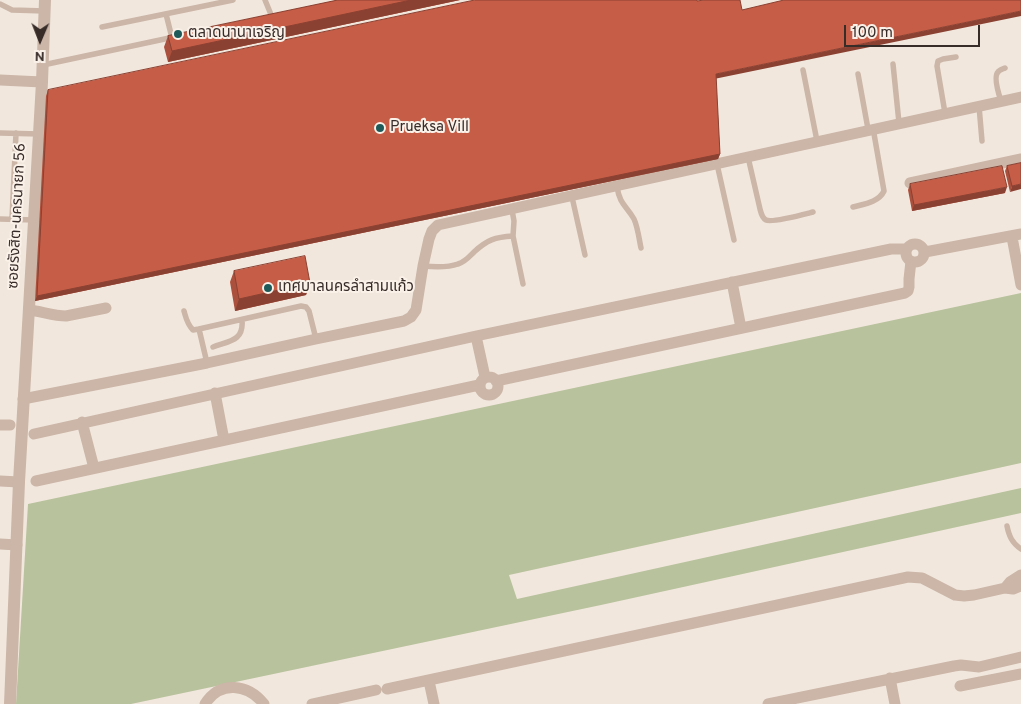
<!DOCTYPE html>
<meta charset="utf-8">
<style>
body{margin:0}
#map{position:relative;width:1021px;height:704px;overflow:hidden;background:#f2e7dd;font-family:Overpass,sans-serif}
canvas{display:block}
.north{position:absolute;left:15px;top:15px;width:50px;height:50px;-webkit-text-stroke:4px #faf1e9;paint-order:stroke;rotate:181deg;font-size:14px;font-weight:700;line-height:20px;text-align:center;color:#382c29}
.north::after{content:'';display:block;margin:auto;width:18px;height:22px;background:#382c29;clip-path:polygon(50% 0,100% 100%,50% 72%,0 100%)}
.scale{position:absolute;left:844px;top:25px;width:136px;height:22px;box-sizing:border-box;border:2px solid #382c29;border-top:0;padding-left:6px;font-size:15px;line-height:18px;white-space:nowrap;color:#382c29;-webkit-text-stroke:4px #faf1e9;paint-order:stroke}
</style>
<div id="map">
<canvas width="1021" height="704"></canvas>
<div class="north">N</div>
<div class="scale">100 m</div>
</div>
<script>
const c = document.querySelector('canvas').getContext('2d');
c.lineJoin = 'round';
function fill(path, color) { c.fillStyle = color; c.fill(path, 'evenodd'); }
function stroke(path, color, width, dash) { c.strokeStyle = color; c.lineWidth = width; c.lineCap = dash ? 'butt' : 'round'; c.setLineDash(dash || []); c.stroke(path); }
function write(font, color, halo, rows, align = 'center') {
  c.font = font + ' Overpass,"Noto Sans Thai",sans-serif'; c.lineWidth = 4; c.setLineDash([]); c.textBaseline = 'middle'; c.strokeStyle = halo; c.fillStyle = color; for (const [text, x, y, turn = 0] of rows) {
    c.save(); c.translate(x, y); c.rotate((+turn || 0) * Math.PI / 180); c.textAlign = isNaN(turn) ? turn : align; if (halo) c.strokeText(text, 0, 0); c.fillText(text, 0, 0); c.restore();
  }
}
const green = new Path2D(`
 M1021 293V463L509 575 517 599 1021 488V513L601 605 131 704H16L28 504Z`);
const service = new Path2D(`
 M265 0 272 17
 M0 4 12 10 45 11
 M166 14 172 38
 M102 27 233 0
 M893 64 899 123
 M43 65 174 37
 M803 70 817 141
 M858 74 868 129
 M1001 101C999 95 993 77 998 72 999 70 1003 69 1005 68
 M979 106 982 141
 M945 113 937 66 938 61 943 59 956 57
 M0 133 39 134
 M748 157 760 209C761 213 762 218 766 220 772 223 805 214 813 212
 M717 164 734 240
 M617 187C620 205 626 205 634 219 638 228 639 239 641 248
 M572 197 585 255
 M853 207C864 204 879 202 884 191L873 128
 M0 219 34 220
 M12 219 16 133
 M513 236 523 284
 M423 266C434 267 447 268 458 264 465 262 469 257 474 252 487 240 495 237 513 236L514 221 512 210
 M184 311C186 318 187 324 193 330L199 329 207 363
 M199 329 301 306 306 307 309 311 316 339
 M213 347C229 341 244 341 242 320
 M1007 526C1009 536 1012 543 1021 549`);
const minor = new Path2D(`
 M0 80 42 82
 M910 183 1021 159
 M1012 237 1021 285
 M906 253a9 9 0 1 1 18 0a9 9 0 1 1-18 0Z
 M925 252 1021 234
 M732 282 741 328
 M29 310C41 311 53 316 66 316L106 308
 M476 336 485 377
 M480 386a9 9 0 1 1 18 0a9 9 0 1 1-18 0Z
 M496 381 905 293 908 291 909 287V279L911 261
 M215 393 224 440
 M23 399 207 363 316 339 404 321 411 317 416 310 423 266 429 239 432 231 438 225C633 184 826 138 1021 97
 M82 422 94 468
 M0 425H10
 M34 434 476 336 891 249H907
 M0 481 19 482
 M36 481 479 385
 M0 544 17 545
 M1005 588 1010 582 1021 575
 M890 678 895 704
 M429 681 434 704
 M960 686 1021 674
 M387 689 908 577 922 578 955 595 964 596 974 595 1005 588 1013 589 1021 586
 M205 704C220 680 248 684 264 704
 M312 704 376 690
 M768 704 954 666 961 665 979 667 1021 657`);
const tertiary = new Path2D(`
 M10 704 19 482 42 82 45 0`);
const wall = new Path2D(`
 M338 0H460L168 62 164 47 168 36Z
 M716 79 720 154 718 159 35 301 46 96 48 90Z
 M1021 163 1010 192 1005 171 1007 166Z
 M910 184 1005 193 912 211 908 190Z
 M234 271 310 283 306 295 235 311 230 282Z`);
const shadedWall = new Path2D(`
 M411 0H460L168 62 172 51Z
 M1021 11V16L714 79 716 74Z
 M720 154 718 159 35 301 37 296Z
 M1021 184V189L1010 192 1012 186Z
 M1007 187 1005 193 912 211 914 205Z
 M310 283 306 295 235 311 239 299Z`);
const building = new Path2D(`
 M338 0H411L172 51 168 36Z
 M475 0H697V1L704 0H740L742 10 784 0H1021V11L716 74 720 154 37 296 48 90Z
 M1021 163V184L1012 186 1007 166Z
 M1002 166 1007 187 914 205 910 184Z
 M305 256 310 283 239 299 234 271Z`);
const markers = [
 [178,34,5,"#1e5a59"],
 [380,128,5,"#1e5a59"],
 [268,288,5,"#1e5a59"]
];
const poiNames = [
 ["ตลาดนานาเจริญ",188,34],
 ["Prueksa Vill",390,128],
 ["เทศบาลนครลำสามแก้ว",278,288]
];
const streetNames = [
 ["ซอยรังสิต-นครนายก 56",18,216,-87]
];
fill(green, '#b8c29d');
stroke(service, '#cbb6a8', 5.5);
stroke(minor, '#cbb6a8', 11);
stroke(tertiary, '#cbb6a8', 12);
fill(wall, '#aa503d');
fill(shadedWall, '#8b4132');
fill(building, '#c65d47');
stroke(building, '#8b4132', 1);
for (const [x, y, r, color] of markers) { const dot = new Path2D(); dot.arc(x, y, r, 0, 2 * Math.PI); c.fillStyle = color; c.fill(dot); stroke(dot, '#faf1e9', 2); }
write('15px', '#382c29', '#faf1e9', poiNames, 'left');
write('15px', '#382c29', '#faf1e9', streetNames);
</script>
